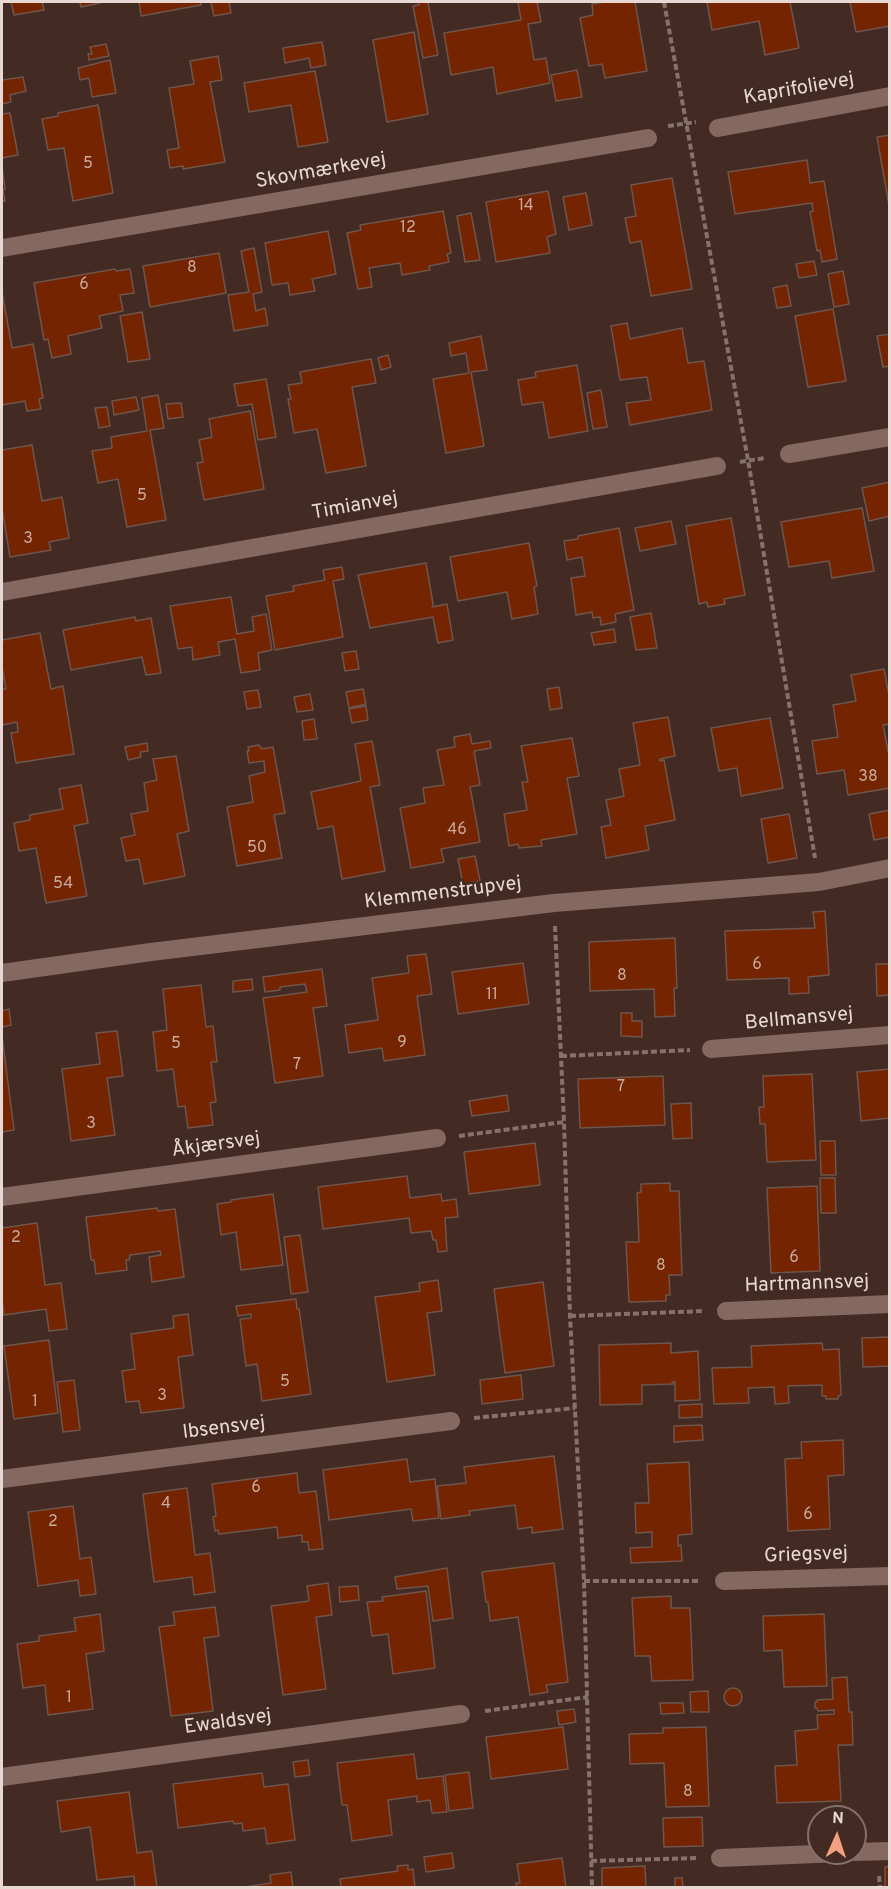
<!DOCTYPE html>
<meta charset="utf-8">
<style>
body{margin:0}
#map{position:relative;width:891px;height:1889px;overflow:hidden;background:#432b23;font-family:Overpass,sans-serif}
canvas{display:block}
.frame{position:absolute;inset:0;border:3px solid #e8d8d3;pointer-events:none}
.north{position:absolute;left:807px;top:1805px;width:60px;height:60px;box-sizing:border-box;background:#432b23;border:2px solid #857069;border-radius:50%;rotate:3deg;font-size:16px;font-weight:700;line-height:24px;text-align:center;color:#e8d8d3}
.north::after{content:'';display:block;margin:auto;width:21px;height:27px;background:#f39f82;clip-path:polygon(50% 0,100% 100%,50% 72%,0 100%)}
</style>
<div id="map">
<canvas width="891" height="1889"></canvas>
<div class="frame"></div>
<div class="north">N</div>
</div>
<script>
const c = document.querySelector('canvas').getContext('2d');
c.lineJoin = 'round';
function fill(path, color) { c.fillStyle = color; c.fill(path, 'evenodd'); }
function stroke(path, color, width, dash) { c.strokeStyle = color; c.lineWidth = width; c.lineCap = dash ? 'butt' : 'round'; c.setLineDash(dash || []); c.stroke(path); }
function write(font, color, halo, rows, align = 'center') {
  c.font = font + ' Overpass,sans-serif'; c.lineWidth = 5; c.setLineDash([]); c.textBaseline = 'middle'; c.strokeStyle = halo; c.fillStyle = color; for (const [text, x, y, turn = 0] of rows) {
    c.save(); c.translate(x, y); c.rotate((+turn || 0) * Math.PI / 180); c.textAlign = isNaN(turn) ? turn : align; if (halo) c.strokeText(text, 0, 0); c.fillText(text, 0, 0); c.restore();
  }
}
const building = new Path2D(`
 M11 2H42L44 10 14 15Z
 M80 2H100V3L81 7Z
 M139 2H201V5L141 16Z
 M211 2H229L231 13 214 16Z
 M418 2H426L428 3 438 55 423 58 413 6 419 5Z
 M518 2H537L541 22 528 24 534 60 546 58 550 83 497 94 493 67 451 75 444 33 521 20Z
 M605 2H635L647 71 605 78 602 64 589 66 580 18 593 15 592 4Z
 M707 2H790L799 48 765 55 759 21 712 30Z
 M850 2H890V26L856 32Z
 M414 32 428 114 387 122 373 40Z
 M322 42 326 65 311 68 309 58 285 63 283 48Z
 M106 44 109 56 89 60 88 54H92L90 47Z
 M218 56 222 80 210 82 225 162 183 169V166L170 168 167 150 179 148 169 88 194 84 190 61Z
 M110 60 116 93 92 97 89 78 80 80 78 68Z
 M577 70 582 97 556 101 551 75Z
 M315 71 328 142 298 147 291 105 249 112 244 83Z
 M23 77 26 91 10 95 11 102 2 104V80Z
 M98 105 113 193 73 201 64 148 48 150 42 119 58 116V113Z
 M10 113 18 155 2 158V114Z
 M890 135V211L877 137Z
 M807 160 810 183 824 181 837 259 822 262 820 250 817 251 810 212 813 211 812 203 735 214 728 172Z
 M2 167 5 189 3 190 5 201H2Z
 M672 178 692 289 651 296 641 241 630 243 625 218 636 216 631 185Z
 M548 191 556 234 547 237 550 253 496 262 486 202Z
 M586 193 592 225 569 230 563 197Z
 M443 211 451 253 447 254 449 262 429 266 430 270 402 275 400 263 369 268 372 287 358 289 347 233 361 230 360 225Z
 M471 213 480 260 465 262 457 216Z
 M328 231 336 274 312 279 315 291 290 295 288 283 272 285 265 243Z
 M254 248 262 292 253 294 256 311 265 308 268 325 234 331 228 295 249 292 241 251Z
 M219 253 226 293 150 307 143 266Z
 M814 261 817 275 799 278 796 264Z
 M115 269 116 271 130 269 134 293 120 295 123 311 99 316 102 328 68 336 71 354 52 358 48 339 44 340 34 283Z
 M843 271 849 304 834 307 828 274Z
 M787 285 791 306 777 308 773 288Z
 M2 292 12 348 33 344 43 398 39 399 41 409 27 411 25 401 2 405Z
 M833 309 846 381 808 387 795 316Z
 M142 312 150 359 128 362 120 316Z
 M627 323 630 339 682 328 688 363 704 361 712 410 630 425 626 403 651 400 647 377 620 380 611 326Z
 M890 334V366L883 367 877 336Z
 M481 336 487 370 471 372 484 446 446 453 433 379 469 373 466 353 451 356 449 343Z
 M388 355 391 367 381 370 378 358Z
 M371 359 376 383 352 387 366 466 326 473 317 429 294 433 288 399H291L288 385 302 383 300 372Z
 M577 365 588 431 549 438 543 402 522 405 518 380 536 377 535 372Z
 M266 379 276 437 258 440 252 404 238 406 234 384Z
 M601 390 607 427 593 429 587 393Z
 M158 395 164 428 150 430 166 520 127 527 118 479 98 483 92 451 112 448 111 437 147 431 142 398Z
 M136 397 139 410 114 415 112 401Z
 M181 403 183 417 168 419 166 404Z
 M107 407 110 426 99 428 95 408Z
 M250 411 264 489 204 500 197 463 203 462 199 440 212 437 209 419Z
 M32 445 42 501 62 497 69 538 49 542 51 550 10 557 2 508V450Z
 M890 482V516L869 521 862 488Z
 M862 508 874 571 832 578 829 561 789 567 781 522Z
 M731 518 745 595 724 599 725 604 708 607 707 602 699 604 686 526Z
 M671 521 676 544 640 551 635 528Z
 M619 528 634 610 615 614 616 622 601 625 600 617 593 618 592 612 576 615 571 578 585 576 582 557 567 560 564 541 578 539V536Z
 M529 543 537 586 534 587 538 614 512 619 507 592 458 601 450 557Z
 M426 563 433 604 432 607 447 604 453 640 438 643 433 617 370 628 358 575Z
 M342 567 344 579 333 581 343 637 275 650 266 596 294 591 293 586 325 580 323 570Z
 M231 597 237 634 254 631 252 617 266 614 272 650 258 653 260 670 241 673 235 639 218 642 220 655 193 660 192 647 178 649 170 606Z
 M651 613 657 648 636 650 630 617Z
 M135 617 136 621 151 618 161 673 146 675 142 657 71 670 63 630Z
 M614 629 616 642 594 645 591 633Z
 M40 633 51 689 63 686 74 754 16 763 11 733 18 732 17 722 2 725V689H6L2 667V640Z
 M356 651 359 669 345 671 342 653Z
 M884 669 890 701V724L883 725 890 761V788L848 795 844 770 817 774 812 741 838 737 833 705 856 701 851 675Z
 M559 687 562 708 550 710 547 689Z
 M363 689 366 704 349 708 346 692Z
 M258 690 261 707 247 709 244 692Z
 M310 694 313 710 297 712 294 697Z
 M366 706 368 720 352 723 349 709Z
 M668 717 675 756 660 759V761L664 760 675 820 645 826 649 850 606 858 601 827 611 825 606 800 624 796 619 769 640 765 633 723Z
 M770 718 783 788 741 796 737 768 719 771 711 728Z
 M314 719 317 739 304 740 302 721Z
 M470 734 472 744 490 741 491 748 474 751 480 785 470 787 480 842 441 849 444 862 411 868 400 808 425 803 423 788 444 785 437 750 455 747 454 737Z
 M572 738 579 776 567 778 577 834 541 840 542 846 519 848 518 844 509 846 504 814 527 810 522 782H528L521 746Z
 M372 741 380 785 370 787 385 871 342 879 333 826 318 829 311 792 361 781 355 744Z
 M147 743 148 751 140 752 141 757 128 760 125 747Z
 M259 745 262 749 273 747 285 813 274 815 282 858 237 866 227 807 253 802 249 776 265 772 264 761 249 763 247 751H249L248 747Z
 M176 756 189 831 177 834 185 876 144 884 139 859 126 861 121 838 135 835 131 814 148 811 144 783 157 780 153 759Z
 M81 785 88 823 74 826 87 896 46 903 36 848 19 851 14 823 30 820V815L63 809 59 789Z
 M890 810V837L874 840 869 814Z
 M789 814 797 858 768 863 761 819Z
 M475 856 480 881 463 884 458 859Z
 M825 911 829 975 808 977 809 993 789 994V978L727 980 725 931 815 928 813 912Z
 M675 938 677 988H674L675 1016 655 1017 654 989 590 991 589 942Z
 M426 954 432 994 417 996 425 1055 384 1061 382 1048 349 1053 345 1025 378 1020 372 978 409 973 407 956Z
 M523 963 529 1004 458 1014 452 972Z
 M876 964H890V995L877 996Z
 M322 969 327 1006 313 1008 323 1076 275 1083 263 998 307 992 305 984 280 987V990L265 992 263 977Z
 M252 979 253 990 233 992V981Z
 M201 985 206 1027 213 1026 217 1062H211L216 1102 210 1103 213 1125 188 1128 185 1106 178 1107 173 1069 157 1071 153 1032 167 1030 163 989Z
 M9 1009 11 1025 2 1027V1011Z
 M621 1013H632V1021H642V1037L621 1036Z
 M117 1031 123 1076 107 1078 115 1135 71 1141 62 1069 100 1064 96 1033Z
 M2 1036 14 1130 2 1132Z
 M890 1069V1118L861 1121 857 1072Z
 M812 1074 816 1160 767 1162 765 1124H760L759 1107H764L763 1076Z
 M663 1076 665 1125 580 1128 578 1079Z
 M507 1095 509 1111 472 1116 469 1101Z
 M691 1103 692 1138 673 1139 671 1104Z
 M820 1141H835L836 1175H821Z
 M535 1143 540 1185 469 1194 464 1152Z
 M407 1176 410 1198 441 1194 442 1201 456 1199 458 1217 445 1218 447 1251 438 1252 436 1240H433L431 1231 411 1233 409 1218 323 1229 318 1187Z
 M820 1178H835L836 1213H821Z
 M670 1183V1191H679L682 1275H669L670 1295H666V1301L629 1302 626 1242H639L637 1193 641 1192V1184Z
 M817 1186 820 1271 771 1273 767 1188Z
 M273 1194 283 1265 241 1270 236 1232 221 1235 217 1204 231 1202V1200Z
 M157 1208 158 1211 175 1209 184 1277 152 1282 149 1257 161 1255 160 1251 130 1255 129 1260H126L127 1270 96 1274 94 1260H91L86 1217Z
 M37 1223 45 1285 61 1283 67 1329 49 1331 46 1309 4 1315 2 1298V1228Z
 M300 1235 308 1292 291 1294 284 1237Z
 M438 1280 442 1311 427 1313 435 1375 387 1382 375 1297 420 1291 419 1283Z
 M543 1282 554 1366 505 1373 494 1289Z
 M296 1299 297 1309H299L311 1394 262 1401 257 1364 246 1366 240 1319 251 1318V1314L238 1316 236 1306Z
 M188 1314 193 1355 178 1357 184 1408 141 1413 139 1401 126 1402 122 1371 135 1369 131 1334 174 1328 173 1316Z
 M890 1337V1366L863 1367 862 1338Z
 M49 1340 58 1413 14 1419 4 1346Z
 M671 1343V1353L698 1351 700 1400 675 1401V1382H672L673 1384 642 1385V1404L600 1405 599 1345Z
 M822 1343 823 1350 839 1349 841 1395 838 1396V1399H826V1396H822V1385L788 1386 789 1403 775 1404 774 1387 748 1388 749 1403 714 1404 712 1368 752 1367 751 1346Z
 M521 1375 523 1399 482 1404 480 1380Z
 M74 1380 80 1430 63 1432 57 1382Z
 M702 1404V1417L679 1418V1405Z
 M702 1425 703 1440 674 1442V1426Z
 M843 1440 844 1475 828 1476 830 1529 788 1531 785 1459 802 1458 801 1442Z
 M554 1456 563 1529 532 1533V1527L518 1529 515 1505 469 1511 470 1515 441 1519 437 1486 466 1483 464 1467Z
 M407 1459 410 1482 435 1479 439 1518 413 1521 411 1509 329 1520 323 1470Z
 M689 1462 692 1534 678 1535V1546L681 1545 682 1561 631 1563 630 1548 652 1547V1532L636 1533 635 1503H649L647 1464Z
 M297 1473 299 1493 316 1491 323 1549 309 1550 308 1542H302V1535L278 1538 277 1527 219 1534 218 1530 215 1531 213 1517 216 1516 212 1484Z
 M187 1488 195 1555 210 1553 215 1592 194 1595 192 1577 154 1582 143 1494Z
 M73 1506 80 1559 91 1557 96 1594 80 1596 78 1580 38 1586 28 1512Z
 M554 1563 568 1682 546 1685 548 1692 530 1695 518 1617 490 1621 488 1602H486L482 1572Z
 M447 1568 453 1618 433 1621 428 1586 397 1589 395 1577Z
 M328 1583 332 1615 316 1617 326 1689 283 1695 271 1606 309 1601 307 1586Z
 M358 1586 359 1600 340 1602 339 1587Z
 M426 1591 435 1668 393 1674 388 1634 372 1636 367 1602 383 1601 382 1597Z
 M671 1596V1608H690L693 1680 652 1681 650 1656H635L632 1598Z
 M215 1607 219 1636 204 1638 213 1711 171 1716 159 1627 175 1625 173 1612Z
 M100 1614 104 1651 86 1654 93 1709 48 1715 45 1685 23 1688 17 1644 39 1641V1636L76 1631 74 1618Z
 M824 1614 827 1686 784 1687 782 1650 764 1651 763 1616Z
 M847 1677 849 1712H852L853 1745H838L841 1801 777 1803 775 1766 797 1765 795 1731 818 1729 817 1715 834 1714V1710L818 1711 817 1708H815V1702H817V1700L833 1699 832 1678Z
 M724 1697a9 9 0 1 1 18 0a9 9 0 1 1-18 0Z
 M708 1691 709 1712H691L690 1692Z
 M660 1703H683L684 1713 661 1714Z
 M574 1709 576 1722 559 1725 557 1711Z
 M563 1727 568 1769 491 1779 486 1737Z
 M706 1727 709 1806 666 1807 664 1763 630 1764 629 1734 663 1733V1728Z
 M414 1754 417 1779 443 1776 447 1812 432 1813 430 1800 417 1802V1796L388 1800 392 1835 352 1841 347 1805H342L337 1763Z
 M308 1760 310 1775 295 1777 293 1762Z
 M469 1772 473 1808 449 1811 445 1775Z
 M262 1773 264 1787 288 1784 295 1840 267 1844 265 1828 243 1831 242 1823 234 1824 233 1821 178 1828 173 1784Z
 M129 1792 137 1853 152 1851 157 1888H135L134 1876 97 1880 90 1827 61 1832 57 1801Z
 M702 1817 703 1846 664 1847 663 1818Z
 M452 1853 454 1868 426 1872 424 1857Z
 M562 1858 566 1888H517L516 1883H520L517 1864Z
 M408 1865V1870L413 1869 415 1888H341L340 1879 398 1871 397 1866Z
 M645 1866 646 1888H602V1868Z
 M890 1866V1888H885V1867Z
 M291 1872 293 1888H238L271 1883 270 1875Z
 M675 1878H682L683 1888H675Z`);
const path = new Path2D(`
 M664 2 748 460 815 858
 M668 126 696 122
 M740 462 765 458
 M555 926 564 1122 570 1316 584 1581 592 1888
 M561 1056 690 1050
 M459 1136 564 1122
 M570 1316 704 1311
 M474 1418 575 1408
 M584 1581H700
 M485 1711 588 1697
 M591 1861 698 1858
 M879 1876 880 1888`);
const minor = new Path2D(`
 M718 128 890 96
 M2 248 648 138
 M789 454 890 437
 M2 592 717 466
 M2 973 151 952 554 903 819 882 890 868
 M711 1049 890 1035
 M2 1197 437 1138
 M726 1311 890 1304
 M2 1479 451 1421
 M724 1581 890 1576
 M2 1777 461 1714
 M855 1852 890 1851
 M720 1858 840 1853`);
const numberNames = [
 ["5",88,165],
 ["14",526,207],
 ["12",408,229],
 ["8",192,269],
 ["6",84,286],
 ["5",142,497],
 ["3",28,540],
 ["38",868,778],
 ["46",457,831],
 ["50",257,849],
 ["54",63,885],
 ["6",757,966],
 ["8",622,977],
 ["11",492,996],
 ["9",402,1044],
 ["5",176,1045],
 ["7",297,1066],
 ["7",621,1088],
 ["3",91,1125],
 ["2",16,1239],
 ["6",794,1259],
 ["8",661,1267],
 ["5",285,1383],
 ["3",162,1397],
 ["1",35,1403],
 ["6",256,1489],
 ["4",166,1505],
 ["6",808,1516],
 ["2",53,1523],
 ["1",69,1699],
 ["8",688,1793]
];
const streetNames = [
 ["Kaprifolievej",799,90,-10],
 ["Skovmærkevej",321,172,-10],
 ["Timianvej",355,507,-10],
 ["Klemmenstrupvej",443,894,-7],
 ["Bellmansvej",799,1020,-5],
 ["Åkjærsvej",216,1146,-8],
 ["Hartmannsvej",807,1285,-2],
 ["Ibsensvej",224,1429,-7],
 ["Griegsvej",806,1556,-2],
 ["Ewaldsvej",228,1723,-8]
];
fill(building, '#742400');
stroke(building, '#6f554b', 1.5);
stroke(path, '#87726b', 4, [6, 3]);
stroke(minor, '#856960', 18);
write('16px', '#cbab9e', null, numberNames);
write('20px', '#e8d8d3', '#432b23', streetNames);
</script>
